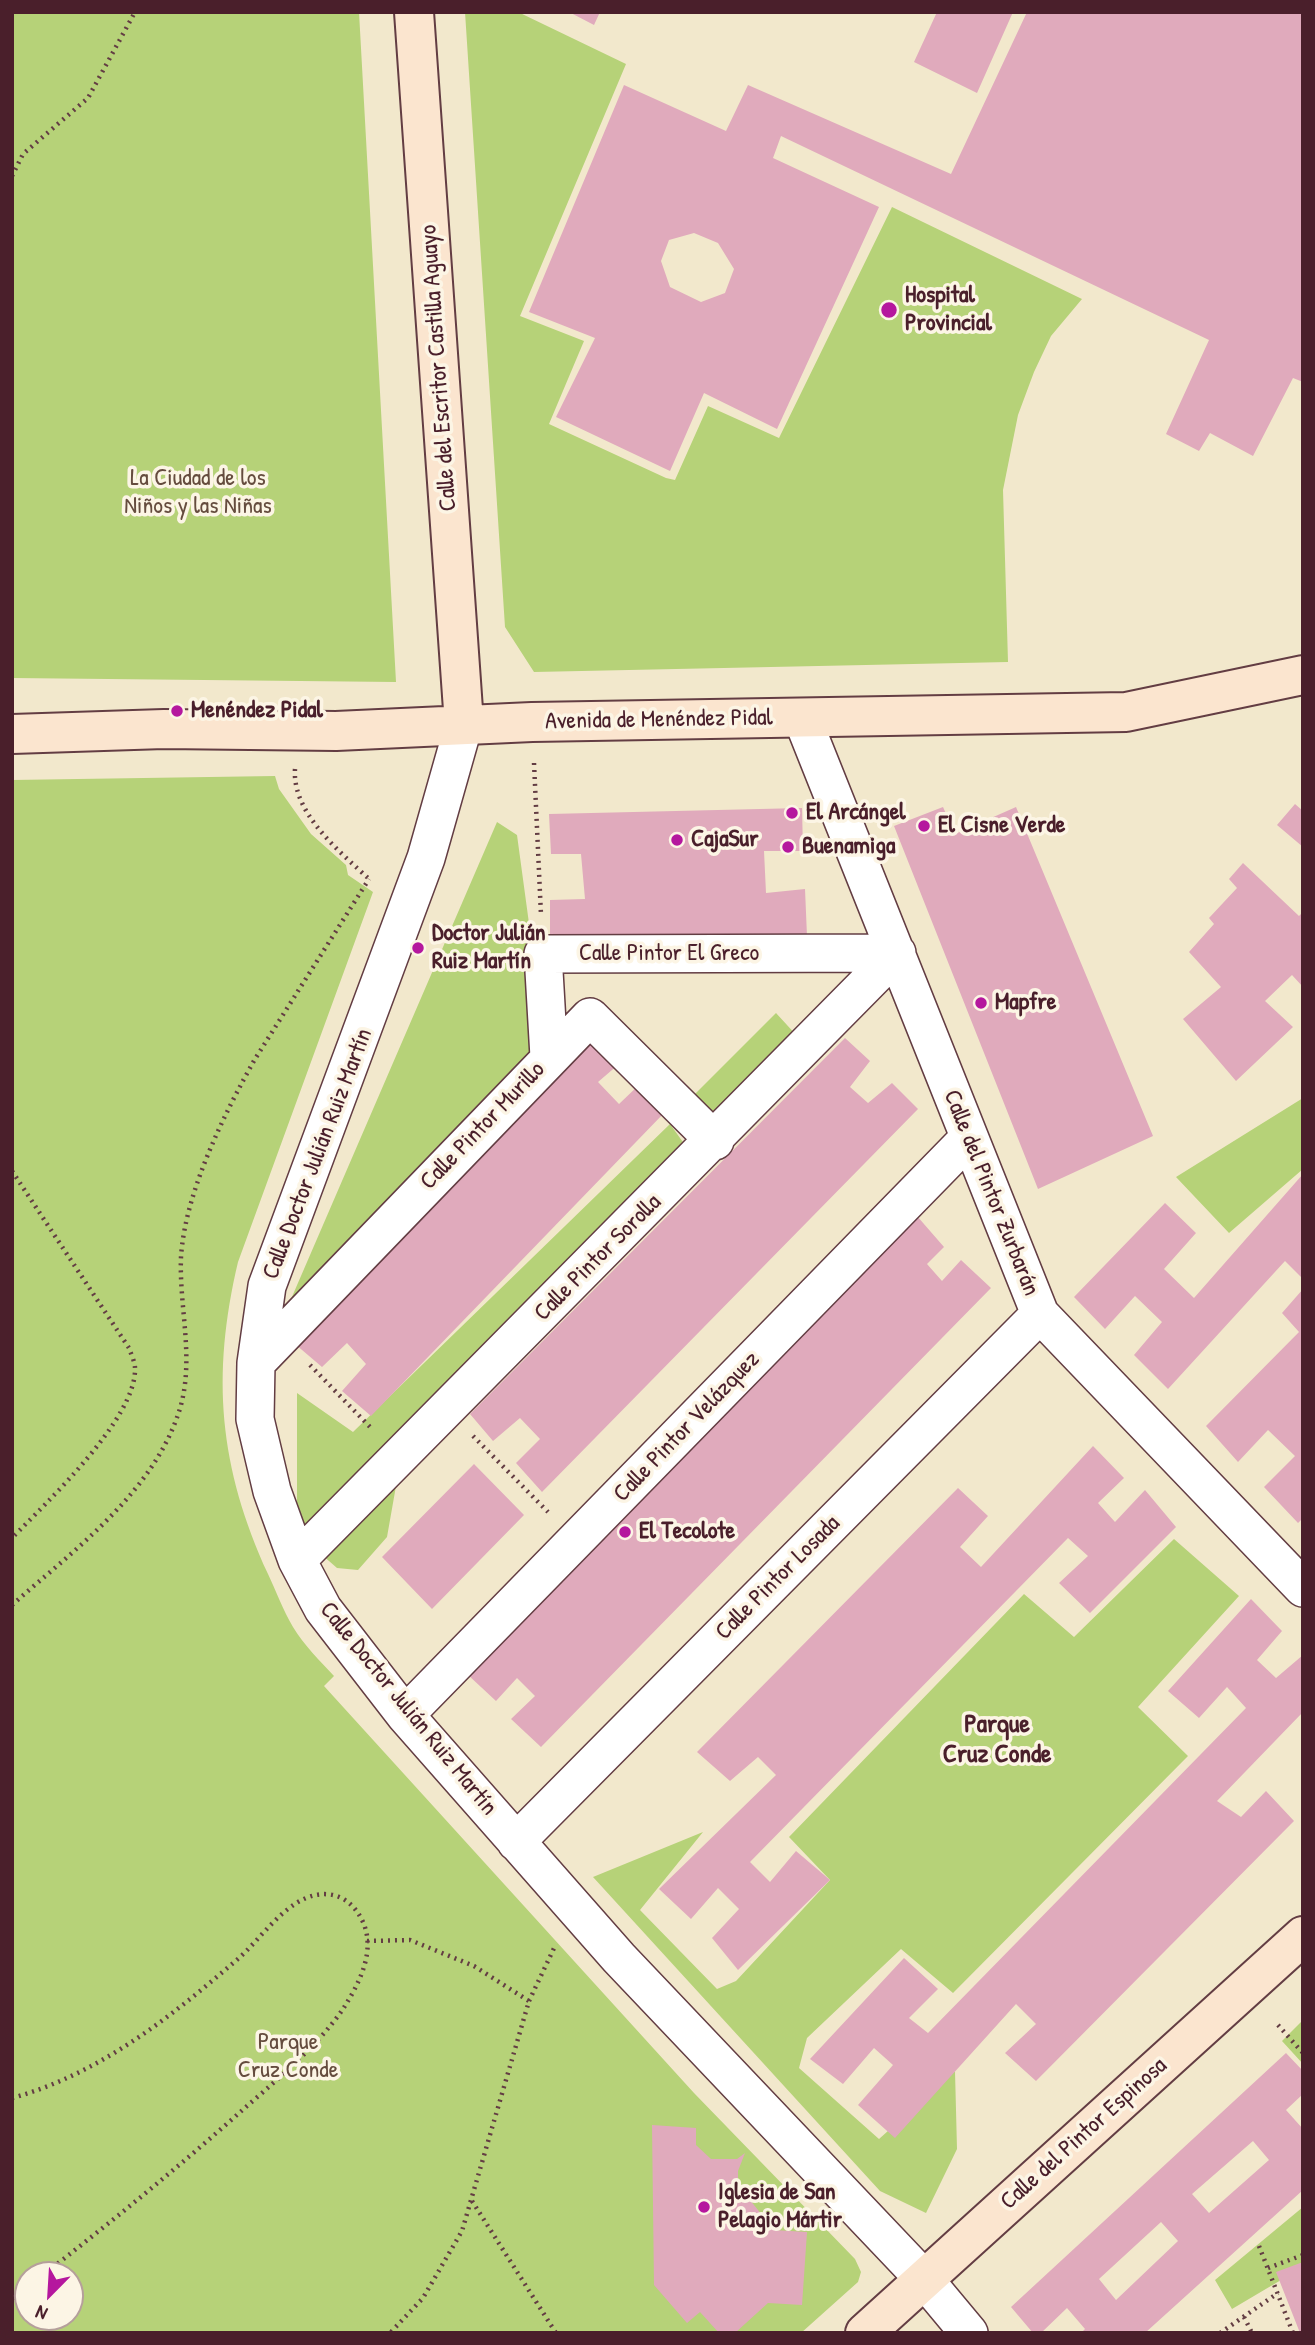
<!DOCTYPE html>
<meta charset="utf-8">
<style>
body{margin:0}
#map{position:relative;width:1315px;height:2345px;overflow:hidden;background:#f2e8cc;font-family:"Patrick Hand",sans-serif}
canvas{display:block}
.frame{position:absolute;inset:0;border:14px solid #4a1f2b;pointer-events:none}
.north{position:absolute;left:14px;top:2261px;width:70px;height:70px;box-sizing:border-box;background:#fcf5e5;border:2px solid #b59f9b;border-radius:50%;rotate:204deg;font-size:19px;font-weight:700;line-height:28px;text-align:center;color:#4a1f2b}
.north::after{content:'';display:block;margin:auto;width:24px;height:32px;background:#b5179e;clip-path:polygon(50% 0,100% 100%,50% 72%,0 100%)}
</style>
<div id="map">
<canvas width="1315" height="2345"></canvas>
<div class="frame"></div>
<div class="north">N</div>
</div>
<script>
const c = document.querySelector('canvas').getContext('2d');
c.lineJoin = 'round';
function fill(path, color) { c.fillStyle = color; c.fill(path, 'evenodd'); }
function stroke(path, color, width, dash) { c.strokeStyle = color; c.lineWidth = width; c.lineCap = dash ? 'butt' : 'round'; c.setLineDash(dash || []); c.stroke(path); }
function write(font, color, halo, rows, align = 'center') {
  c.font = font + ' "Patrick Hand",sans-serif'; c.lineWidth = 7; c.setLineDash([]); c.textBaseline = 'middle'; c.strokeStyle = halo; c.fillStyle = color; for (const [text, x, y, turn = 0] of rows) {
    c.save(); c.translate(x, y); c.rotate((+turn || 0) * Math.PI / 180); c.textAlign = isNaN(turn) ? turn : align; if (halo) c.strokeText(text, 0, 0); c.fillText(text, 0, 0); c.restore();
  }
}
const green = new Path2D(`
 M12 12H359L396 682 12 678Z
 M465 12H518L626 64 520 316 584 341 549 424 666 478 675 480 708 406 779 438 892 207 1082 299 1051 336 1034 372 1018 415 1003 490 1008 662 534 672 505 627Z
 M275 776 279 789 311 834 346 865 348 875 373 892 238 1262C211 1376 219 1467 268 1574 276 1591 283 1610 293 1627 304 1645 320 1661 334 1676L324 1686 694 2093 855 2259 861 2272 858 2282 801 2333H12V780ZM28 2275H70V2317H28Z
 M497 822 517 835 536 975 538 1048 446 1139 285 1313Z
 M776 1013 798 1037 719 1120 693 1096Z
 M1303 1098V1169L1229 1233 1176 1177Z
 M670 1124 685 1145 399 1469 387 1537 358 1570 337 1568 297 1533V1393L353 1432Z
 M1174 1539 1239 1596 1138 1707 1188 1756 953 1993 901 1949 807 2038 799 2068 879 2139 955 2071 957 2149 926 2213 880 2191 593 1877 703 1832 640 1910 717 1989 736 1981 830 1880 789 1837 1024 1594 1074 1637Z
 M1303 2020V2064L1282 2041Z
 M1303 2207V2267L1232 2309 1215 2280Z`);
const building = new Path2D(`
 M569 12H600L594 25Z
 M937 12H1013L977 93 914 62Z
 M1027 12H1303V382L1293 378 1253 456 1210 433 1199 451 1166 434 1209 340 781 136 773 158 879 207 777 429 704 393 670 471 556 417 595 338 529 312 624 85 726 131 748 85 951 174ZM694 233 718 243 734 269 725 293 701 302 670 287 661 261 669 240Z
 M1295 804 1303 811V847L1277 825Z
 M943 807 955 834 1016 807 1153 1136 1038 1189 894 826Z
 M802 808 803 851H764L766 893 805 889 807 936 550 941V900L585 899 581 854H551L549 814Z
 M1243 863 1299 916 1303 912V987L1292 975 1265 1001 1293 1027 1236 1081 1183 1019 1221 987 1189 952 1214 924 1209 918 1237 888 1229 879Z
 M593 1034 619 1064 598 1082 619 1104 641 1083 665 1112 371 1416 342 1391 366 1364 347 1343 322 1367 295 1344Z
 M845 1038 870 1061 850 1087 868 1103 892 1083 918 1109 542 1492 516 1463 540 1439 520 1418 493 1441 470 1414Z
 M1303 1174V1279L1285 1261 1168 1389 1134 1355 1162 1322 1135 1296 1105 1329 1074 1297 1165 1203 1196 1233 1164 1269 1194 1298Z
 M917 1216 944 1247 927 1264 942 1281 961 1260 991 1288 541 1747 511 1719 535 1696 517 1678 496 1701 467 1674Z
 M1303 1289V1518L1298 1523 1264 1487 1295 1456 1268 1430 1238 1462 1206 1426 1299 1332 1282 1313Z
 M1093 1446 1124 1478 1098 1503 1115 1522 1145 1490 1176 1527 1090 1613 1059 1583 1088 1556 1068 1538 750 1862 770 1882 796 1851 830 1880 738 1970 712 1938 739 1909 718 1888 691 1919 659 1889 776 1775 758 1757 730 1781 697 1752 958 1488 988 1516 960 1547 981 1567Z
 M474 1464 524 1515 432 1609 382 1557Z
 M1251 1599 1282 1631 1257 1660 1276 1678 1303 1655V1712L1217 1801 1241 1817 1266 1791 1294 1821 1036 2081 1005 2053 1036 2024 1016 2004 895 2138 858 2105 893 2065 874 2048 843 2084 810 2059 904 1958 938 1989 909 2018 928 2033 1246 1708 1227 1687 1199 1718 1168 1691Z
 M1286 2053 1303 2071V2094L1286 2110 1303 2129V2190L1145 2333H1081L1085 2329 1067 2308 1041 2333H1033L1011 2307ZM1253 2141 1269 2160 1209 2213 1192 2194ZM1161 2222 1178 2241 1116 2300 1099 2279Z
 M652 2125 696 2128V2145L711 2159H737L745 2153 738 2171V2185L774 2230 807 2232 802 2305 768 2303 735 2333H719L700 2312 687 2323 654 2285Z
 M1303 2262V2333H1300L1276 2272Z`);
const path = new Path2D(`
 M12 176 23 154 88 98 135 12
 M534 763 541 915
 M295 769C292 813 339 851 369 879
 M12 1171 129 1348C131 1354 135 1362 135 1368 137 1418 46 1503 12 1538
 M310 1365 372 1429
 M473 1436 548 1512
 M12 1605C75 1549 157 1490 181 1405 194 1356 179 1307 181 1257 185 1193 224 1114 255 1059L369 879
 M367 1941 410 1940 474 1966 529 2001 462 2231 423 2298 390 2333
 M529 2001 556 1944
 M1278 2025 1303 2053
 M12 2098C100 2074 172 2016 239 1958 260 1939 280 1909 306 1898 331 1888 351 1898 362 1920 377 1950 359 1984 343 2009 317 2047 273 2083 238 2114 175 2170 110 2223 43 2275
 M472 2201 556 2333
 M1259 2246 1293 2333
 M1268 2268 1303 2255
 M12 2299 28 2286
 M1244 2317 1252 2333
 M1220 2333 1278 2293`);
const street = new Path2D(`
 M802 718 1040 1314 1303 1588
 M464 724 426 858 267 1286 256 1363 255 1419 272 1491 297 1560 323 1609 405 1715 619 1958 924 2279 969 2333
 M549 1057 543 954 897 953
 M256 1363 590 1017 715 1141
 M297 1560 897 953
 M405 1715 968 1139
 M516 1842 1040 1314`);
const secondary = new Path2D(`
 M414 12 464 724
 M12 734 164 729 336 731 532 722 1126 712 1303 675
 M865 2333 1303 1936`);
const markers = [
 [889,310,9,"#b5179e"],
 [177,711,7,"#b5179e"],
 [792,813,7,"#b5179e"],
 [924,826,7,"#b5179e"],
 [677,840,7,"#b5179e"],
 [788,847,7,"#b5179e"],
 [418,948,7,"#b5179e"],
 [981,1003,7,"#b5179e"],
 [625,1532,7,"#b5179e"],
 [704,2207,7,"#b5179e"]
];
const poiNames = [
 ["Hospital",905,296],
 ["Provincial",905,324],
 ["Menéndez Pidal",191,711],
 ["El Arcángel",806,813],
 ["El Cisne Verde",938,826],
 ["CajaSur",691,840],
 ["Buenamiga",802,847],
 ["Doctor Julián",432,934],
 ["Ruiz Martín",432,962],
 ["Mapfre",995,1003],
 ["El Tecolote",639,1532],
 ["Iglesia de San",718,2193],
 ["Pelagio Mártir",718,2221]
];
const streetNames = [
 ["Calle del Escritor Castilla Aguayo",439,368,-94],
 ["Avenida de Menéndez Pidal",659,720,-1],
 ["Calle Pintor El Greco",669,954],
 ["Calle Pintor Murillo",483,1126,-46],
 ["Calle Doctor Julián Ruiz Martín",318,1154,-69],
 ["Calle del Pintor Zurbarán",991,1193,68],
 ["Calle Pintor Sorolla",598,1258,-45],
 ["Calle Pintor Velázquez",687,1427,-46],
 ["Calle Pintor Losada",778,1578,-45],
 ["Calle Doctor Julián Ruiz Martín",408,1709,51],
 ["Calle del Pintor Espinosa",1084,2134,-42]
];
const parkNames = [
 ["La Ciudad de los",198,479],
 ["Niños y las Niñas",198,507],
 ["Parque",288,2043],
 ["Cruz Conde",288,2071]
];
const neighbourhoodNames = [
 ["Parque",997,1725],
 ["Cruz Conde",997,1755]
];
fill(green, '#b6d278');
fill(building, '#e0aabc');
stroke(street, '#633d43', 40);
stroke(secondary, '#633d43', 42);
stroke(path, '#633d43', 4.5, [2, 5]);
stroke(street, '#fff', 37);
stroke(secondary, '#fbe5cf', 38);
for (const [x, y, r, color] of markers) { const dot = new Path2D(); dot.arc(x, y, r, 0, 2 * Math.PI); c.fillStyle = color; c.fill(dot); stroke(dot, '#fcf5e5', 2.5); }
write('bold 24px', '#4a1f2b', '#fcf5e5', poiNames, 'left');
write('24px', '#4a1f2b', '#fcf5e5', streetNames);
write('24px', '#654c3e', '#fcf5e5', parkNames);
write('bold 26px', '#4a1f2b', '#fcf5e5', neighbourhoodNames);
</script>
